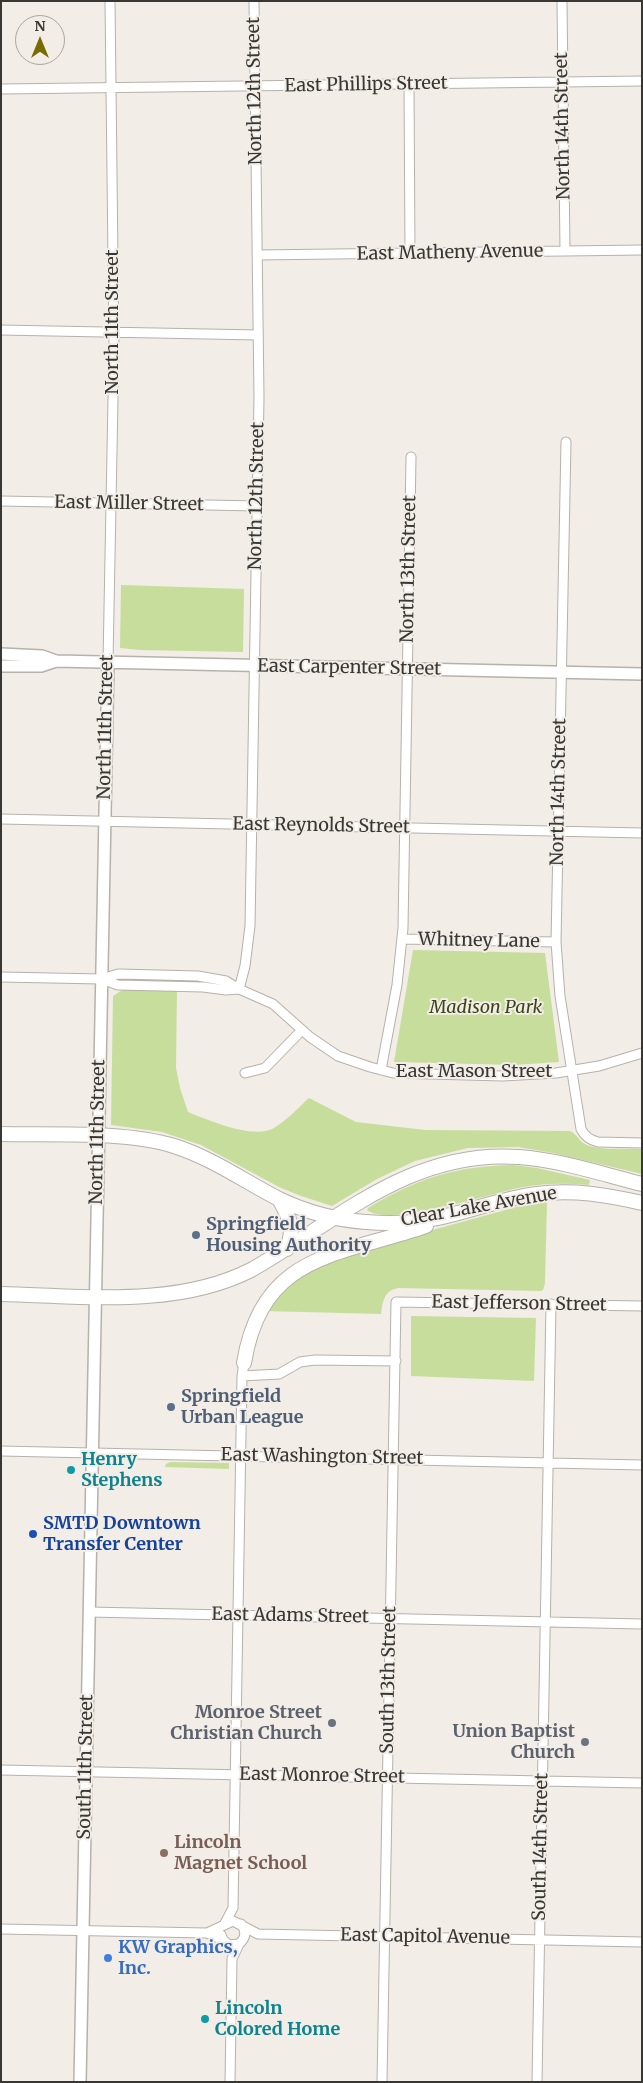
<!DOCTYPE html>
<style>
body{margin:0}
#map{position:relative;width:643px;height:2083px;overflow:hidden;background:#f2ede6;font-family:Merriweather,serif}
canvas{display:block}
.frame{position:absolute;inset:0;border:2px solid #393734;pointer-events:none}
.north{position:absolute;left:15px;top:15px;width:50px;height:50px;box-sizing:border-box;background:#f2ede6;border:1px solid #a8a49f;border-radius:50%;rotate:0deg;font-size:14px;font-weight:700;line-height:20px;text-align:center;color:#393734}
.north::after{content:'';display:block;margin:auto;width:18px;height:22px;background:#7a6a01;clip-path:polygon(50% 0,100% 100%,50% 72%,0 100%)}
</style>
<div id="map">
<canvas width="643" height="2083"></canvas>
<div class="frame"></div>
<div class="north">N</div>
</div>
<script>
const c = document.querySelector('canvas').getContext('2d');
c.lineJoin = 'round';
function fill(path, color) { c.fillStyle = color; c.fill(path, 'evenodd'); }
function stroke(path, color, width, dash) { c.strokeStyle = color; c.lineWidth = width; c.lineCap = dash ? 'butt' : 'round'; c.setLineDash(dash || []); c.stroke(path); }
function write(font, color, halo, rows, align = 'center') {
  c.font = font + ' Merriweather,serif'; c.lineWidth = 4; c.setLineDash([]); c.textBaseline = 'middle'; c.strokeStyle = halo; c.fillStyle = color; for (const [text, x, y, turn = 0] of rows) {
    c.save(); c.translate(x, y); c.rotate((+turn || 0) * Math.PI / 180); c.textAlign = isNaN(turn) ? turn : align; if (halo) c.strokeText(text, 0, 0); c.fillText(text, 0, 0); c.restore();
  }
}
const green = new Path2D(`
 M121 585 244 589 243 652 140 650 120 648Z
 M413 950 545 953 559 1062 514 1065 394 1062Z
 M124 989H177L176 1068 180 1088 188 1112C208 1120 254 1140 274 1128 286 1121 298 1108 309 1098L356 1122 425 1130 570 1131C577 1134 579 1141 585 1144 598 1151 627 1148 642 1149V1174L553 1153 518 1147 468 1148 415 1161 377 1179 332 1206 301 1196 279 1187 201 1145 162 1132 111 1125 113 996Z
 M514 1165 537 1168 590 1180 589 1185C567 1183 546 1183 524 1187 494 1192 390 1228 367 1210L368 1208C418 1178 455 1166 514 1165Z
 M547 1202 545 1283 543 1290 541 1291 399 1288C384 1290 383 1301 381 1314L264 1311 303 1271 352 1252 520 1206Z
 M411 1316 536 1318 534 1381 411 1376Z
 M170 1462 229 1463V1469L165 1467 166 1464Z`);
const minor = new Path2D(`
 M562 1 565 251
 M409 85 410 253
 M1 89 642 81
 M257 255 642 250
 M1 330 258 335
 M566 442 556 942 560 996 581 1129C585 1137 590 1140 598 1142L642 1143
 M1 501 258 506
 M108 662 114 346 110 1
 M1 819 642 833
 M402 939 556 942
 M1 977 101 979 118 985 203 987 226 990 239 989
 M101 979 118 974 198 976 226 981 239 989 273 1004 310 1037 338 1056 370 1067 393 1073 503 1076 556 1073 599 1066 642 1053
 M239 989 245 966 250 926 259 397 254 1
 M381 1070 397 985 403 928 411 457
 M245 1073 265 1068 302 1030
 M242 1376 279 1374 300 1362 315 1360 396 1361
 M1 1451 642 1465
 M89 1612 642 1624
 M1 1770 642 1783
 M225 1923 233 1908 242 1376 244 1363
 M1 1929 207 1933 223 1940
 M207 1933 233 1921 258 1934 642 1942
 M221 1935 223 1940 229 1945 239 1944C246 1938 247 1931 241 1924
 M230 2082 232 1959 239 1944
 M382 2082 396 1302 642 1306
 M537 2082 551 1304`);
const tertiary = new Path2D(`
 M1 654 42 656 56 661
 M1 666H41L56 661 642 674
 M80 2082 108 662`);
const primary = new Path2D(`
 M1 1134C53 1135 126 1131 174 1146 212 1158 244 1181 279 1199 306 1212 337 1220 366 1222 390 1224 415 1223 438 1218 471 1211 503 1198 537 1194 573 1189 607 1195 642 1203
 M279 1199C290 1219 295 1227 287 1249
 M1 1294C83 1296 176 1308 251 1270 339 1220 411 1149 519 1157 560 1160 602 1174 642 1184
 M244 1363C262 1252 340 1256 426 1226`);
const markers = [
 [196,1235,5,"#5c6f8a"],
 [171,1407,5,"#5c6f8a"],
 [71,1470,5,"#0f9aa8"],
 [33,1534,5,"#1a4fb4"],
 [332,1723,5,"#6b7280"],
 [585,1742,5,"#6b7280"],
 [164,1853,5,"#8d6e63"],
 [108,1958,5,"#3f7fe0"],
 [205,2019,5,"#0f9aa8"]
];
const streetNames = [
 ["East Phillips Street",366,85,-1],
 ["North 12th Street",255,91,-91],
 ["North 14th Street",563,126,-91],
 ["East Matheny Avenue",450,253,-1],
 ["North 11th Street",113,322,-90],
 ["North 12th Street",257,496,-89],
 ["East Miller Street",129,504,1],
 ["North 13th Street",409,569,-89],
 ["East Carpenter Street",349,668,1],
 ["North 11th Street",106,727,-89],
 ["North 14th Street",559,792,-89],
 ["East Reynolds Street",321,826,1],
 ["Whitney Lane",479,941,1],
 ["East Mason Street",474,1072],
 ["North 11th Street",98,1132,-89],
 ["Clear Lake Avenue",479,1207,-10],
 ["East Jefferson Street",519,1304,1],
 ["East Washington Street",322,1457,1],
 ["East Adams Street",290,1616,1],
 ["South 13th Street",389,1680,-89],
 ["South 11th Street",86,1767,-89],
 ["East Monroe Street",322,1776,1],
 ["South 14th Street",541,1847,-89],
 ["East Capitol Avenue",425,1937,1]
];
const parkNames = [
 ["Madison Park",486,1008]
];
const serviceNames = [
 ["Springfield",206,1225],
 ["Housing Authority",206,1246],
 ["Springfield",181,1397],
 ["Urban League",181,1418]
];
const cultureNames = [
 ["Henry",81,1460],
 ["Stephens",81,1481],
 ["Lincoln",215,2009],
 ["Colored Home",215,2030]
];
const transitNames = [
 ["SMTD Downtown",43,1524],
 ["Transfer Center",43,1545]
];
const worshipNames = [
 ["Monroe Street",322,1713],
 ["Christian Church",322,1734],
 ["Union Baptist",575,1732],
 ["Church",575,1753]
];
const educationNames = [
 ["Lincoln",174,1843],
 ["Magnet School",174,1864]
];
const shopNames = [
 ["KW Graphics,",118,1948],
 ["Inc.",118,1969]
];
fill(green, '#c7dd9c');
stroke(minor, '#b6b1aa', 11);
stroke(tertiary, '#b6b1aa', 14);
stroke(primary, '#b6b1aa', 16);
stroke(minor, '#fff', 9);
stroke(tertiary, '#fff', 11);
stroke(primary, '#fff', 14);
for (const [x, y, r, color] of markers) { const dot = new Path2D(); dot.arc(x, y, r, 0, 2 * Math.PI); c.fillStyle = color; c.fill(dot); stroke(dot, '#f2ede6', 2); }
write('18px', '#393734', '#f2ede6', streetNames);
write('italic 18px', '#394617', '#f2ede6', parkNames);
write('bold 18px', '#4e5e75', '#f2ede6', serviceNames, 'left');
write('bold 18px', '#0d838f', '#f2ede6', cultureNames, 'left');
write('bold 18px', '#164399', '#f2ede6', transitNames, 'left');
write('bold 18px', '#5b616d', '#f2ede6', worshipNames, 'right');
write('bold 18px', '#785e54', '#f2ede6', educationNames, 'left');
write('bold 18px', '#366cbe', '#f2ede6', shopNames, 'left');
</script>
